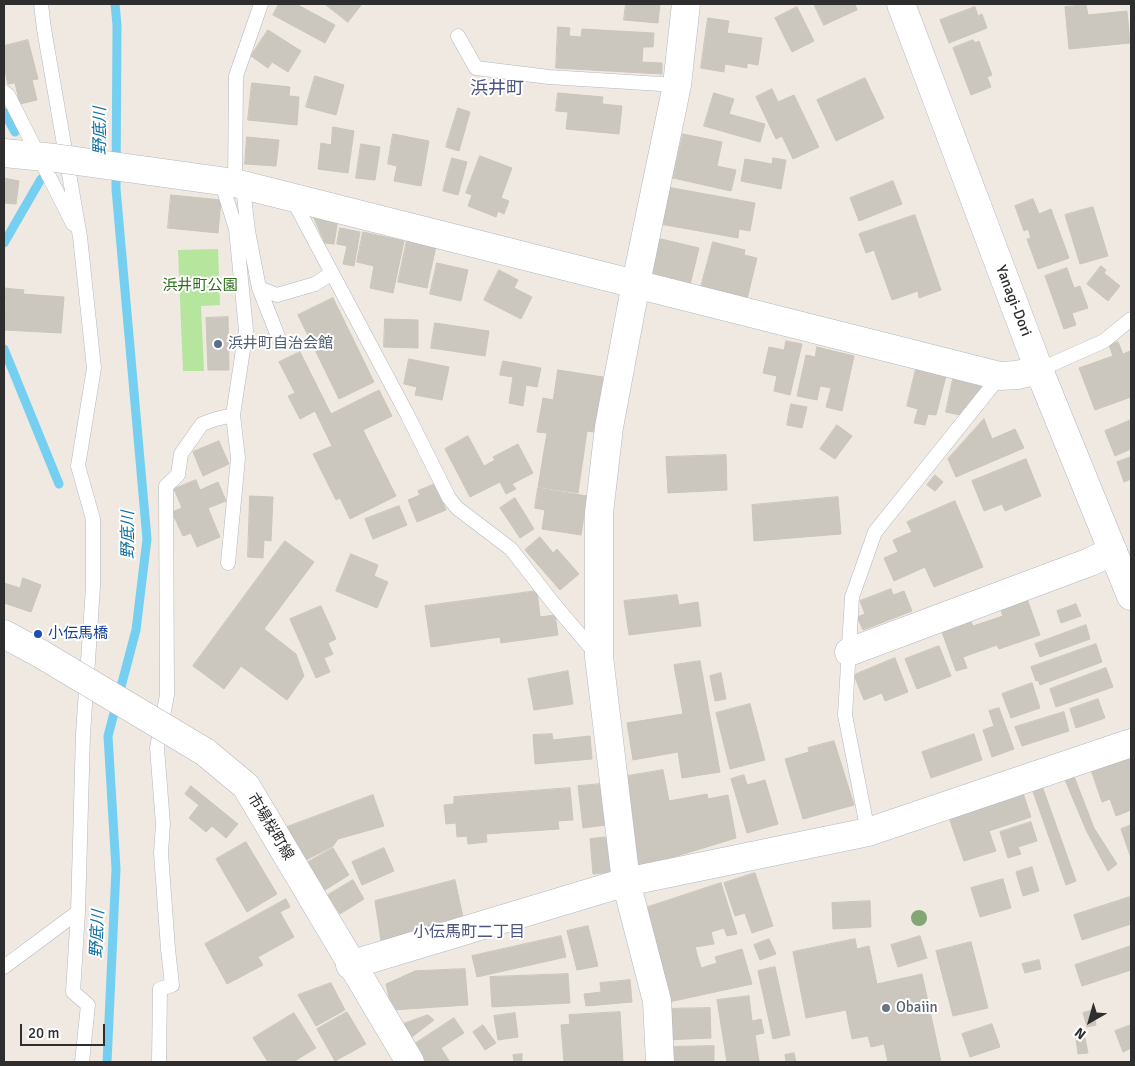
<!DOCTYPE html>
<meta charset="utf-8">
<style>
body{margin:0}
#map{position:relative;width:1135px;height:1066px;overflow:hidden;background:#efe9e1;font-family:Signika,sans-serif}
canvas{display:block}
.frame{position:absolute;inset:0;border:5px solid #2e2e2e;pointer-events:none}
.north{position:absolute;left:1065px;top:996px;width:50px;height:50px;-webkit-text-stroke:4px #fff;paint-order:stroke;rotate:218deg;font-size:14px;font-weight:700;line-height:20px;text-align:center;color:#2e2e2e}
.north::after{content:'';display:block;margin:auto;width:18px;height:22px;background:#2e2e2e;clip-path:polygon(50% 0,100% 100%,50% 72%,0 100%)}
.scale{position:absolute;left:20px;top:1024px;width:85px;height:22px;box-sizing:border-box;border:2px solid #2e2e2e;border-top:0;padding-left:6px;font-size:15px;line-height:18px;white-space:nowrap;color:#2e2e2e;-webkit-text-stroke:4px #fff;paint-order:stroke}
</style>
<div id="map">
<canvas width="1135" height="1066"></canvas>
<div class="frame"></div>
<div class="north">N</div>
<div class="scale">20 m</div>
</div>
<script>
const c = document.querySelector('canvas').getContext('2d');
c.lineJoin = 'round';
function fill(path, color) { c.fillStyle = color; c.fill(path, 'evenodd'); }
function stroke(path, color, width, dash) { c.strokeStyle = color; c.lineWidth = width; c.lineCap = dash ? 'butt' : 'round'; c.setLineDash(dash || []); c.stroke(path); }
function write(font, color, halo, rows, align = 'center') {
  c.font = font + ' Signika,"Noto Sans JP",sans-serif'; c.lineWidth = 4; c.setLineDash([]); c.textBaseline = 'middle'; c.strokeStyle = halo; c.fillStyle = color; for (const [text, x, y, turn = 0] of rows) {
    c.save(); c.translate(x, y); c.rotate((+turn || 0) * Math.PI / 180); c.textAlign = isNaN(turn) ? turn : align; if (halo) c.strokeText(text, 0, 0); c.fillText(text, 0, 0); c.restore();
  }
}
const green = new Path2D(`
 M218 249 220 305 201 306 204 371H183L178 250Z`);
const stream = new Path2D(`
 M4 112 15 132
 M4 243 41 179
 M4 349 59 484
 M107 1062 116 869 108 736 136 630 147 539 116 189 117 25 115 4`);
const building = new Path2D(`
 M279 4H296L335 25 325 43 273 15Z
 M325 4H362L348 22Z
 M626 4H660L658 23 624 20Z
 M814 4H855L857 10 824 25Z
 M1086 5 1088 15 1127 11 1130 43 1069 49 1065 7Z
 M797 7 814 41 792 52 775 18Z
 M975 7 978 16 982 14 987 28 949 43 940 20Z
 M708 18 729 21 727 33 762 38 758 65 747 63V68L725 64 724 72 701 68Z
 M558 27 570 28 569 36 581 37 582 29 654 33 653 47H643L642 62 662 63V74L556 68Z
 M268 30 301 51 288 72 272 62 268 68 251 56Z
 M28 40 38 79 32 80 37 100 20 104 15 83 8 84 4 67V46Z
 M973 40 975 43 979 41 992 75 987 77 991 87 971 95 953 48Z
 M315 76 344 85 336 115 306 107Z
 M865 78 884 118 836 141 817 100Z
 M252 83 290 87 289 96 299 97 297 125 248 120Z
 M772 89 778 102 794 95 819 147 793 159 782 136 776 139 756 97Z
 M558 93 603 97 602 104 622 106 619 134 566 129 568 112 556 111Z
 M714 93 734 99 729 114 765 124 760 142 704 126Z
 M458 108 470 112 459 151 446 147Z
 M333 127 354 131 348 173 318 169 321 143 331 145Z
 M393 134 429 141 421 186 394 181 397 166 388 164Z
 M683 134 722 142 717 166 736 170 731 191 673 178Z
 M247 137 279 140 276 166 245 164Z
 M361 144 380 147 375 180 356 178Z
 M480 156 512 168 501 198 509 201 504 214 498 211 496 217 468 206 472 195 466 193Z
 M452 158 467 162 458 195 443 191Z
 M773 158 786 160 781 189 741 181 745 159 772 164Z
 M4 178 19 181 16 204 4 203Z
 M893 181 902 204 859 221 850 198Z
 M667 187 755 203 750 231 739 229 738 238 660 224Z
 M171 195 221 200 218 233 168 228Z
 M1033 199 1039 214 1051 209 1069 258 1038 269 1027 239 1031 238 1028 229 1024 231 1015 206Z
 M1093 207 1108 256 1080 264 1065 215Z
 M312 213 338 219 334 244 325 243Z
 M915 215 941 290 919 298 918 291 892 300 874 250 866 253 859 234Z
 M340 228 360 232 354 266 343 264 347 246 337 244Z
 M363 232 404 241 393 293 370 288 374 266 357 262Z
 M657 238 699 248 690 285 648 274Z
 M407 240 436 246 427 288 398 282Z
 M713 242 745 250 744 255 757 258 747 299 701 287Z
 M437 263 468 270 461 301 430 294Z
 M1101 266 1106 270 1104 273 1120 286 1108 301 1087 284Z
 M1067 268 1074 288 1080 286 1088 308 1072 313 1076 325 1064 329 1045 276Z
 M499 270 518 280 514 288 532 297 521 319 484 300Z
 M4 288 24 290 23 294 64 297 61 333 4 330 6 301H4Z
 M333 298 374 382 339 399 298 315Z
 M228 317 229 370H208L206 318Z
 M385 319 418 320V348L384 347Z
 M435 323 489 331 485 356 431 348Z
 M786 341 802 344 790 395 774 391 777 376 763 373 769 347 784 350Z
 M1118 342 1123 354 1130 351 1131 355V397L1095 410 1079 368 1113 356 1109 345Z
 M817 347 854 356 842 411 826 407 831 388 820 386 817 400 797 396 806 355 815 357Z
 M300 352 331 414 379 390 392 416 363 430 396 496 350 519 340 498 336 500 313 454 332 446 315 411 300 419 288 396 295 393 279 362Z
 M409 359 449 367 442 400 415 395 417 387 404 384Z
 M503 361 541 368 537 387 526 385 523 406 509 403 513 377 500 375Z
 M916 369 946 376 936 415 928 414 925 425 914 423 918 409 907 406Z
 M558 370 603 377 594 432 587 431 578 493 538 487 547 433 537 432 543 398 553 400Z
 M953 379 984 386 960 415 946 412Z
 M791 404 807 407 802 428 787 425Z
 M984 419 992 439 1015 429 1024 448 956 477 948 459Z
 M1131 420V449L1115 456 1105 431Z
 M837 425 852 436 835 459 820 449Z
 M468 436 484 466 495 460 493 457 518 444 533 473 512 484 516 489 506 494 500 482 470 497 445 449Z
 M219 441 229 464 203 476 193 452Z
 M726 455 727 490 668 493 666 457Z
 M1131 457V479L1124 482 1117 462Z
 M1026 459 1041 496 1005 511 1002 504 984 511 972 481Z
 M935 475 943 482 935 491 927 485Z
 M196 480 200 490 218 482 226 501 208 508 220 537 197 547 191 533 183 536 172 512 182 508 174 489Z
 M435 484 446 510 417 522 408 500 420 495 418 491Z
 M538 488 587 496 581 535 542 529 545 510 535 508Z
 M250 496 273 497 271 541 264 540 263 558 248 557Z
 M838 497 841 534 754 541 752 505Z
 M515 498 534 529 520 538 500 508Z
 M955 501 983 567 934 587 925 567 894 581 884 558 898 552 893 540 912 532 907 522Z
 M399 506 407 525 373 539 365 519Z
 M540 537 553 553 557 549 579 574 560 590 525 550Z
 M285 541 314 562 264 629 296 654 304 676 287 700 241 666 224 689 193 666Z
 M351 554 378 565 374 576 388 582 377 608 336 591Z
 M23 578 41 585 31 612 4 603V583L20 588Z
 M891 589 893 595 904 591 912 611 863 630 857 617 865 614 860 601Z
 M537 591 540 617 555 615 558 635 501 643 500 637 431 647 425 606Z
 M677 595 679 605 698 602 701 626 629 635 624 601Z
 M1026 596 1040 635 999 649 997 645 963 657 967 668 956 671 942 632 971 622 973 626 1003 616 999 605Z
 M1076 604 1081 616 1061 623 1057 611Z
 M321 606 336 639 328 643 333 654 324 658 330 672 316 678 290 619Z
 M1086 625 1090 639 1040 657 1035 644Z
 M1096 644 1102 662 1040 685 1038 680 1036 681 1031 667Z
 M939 646 951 676 917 689 905 659Z
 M895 658 908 692 885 701 882 693 864 700 854 675Z
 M700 661 720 772 682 778 678 752 633 760 627 723 683 714 674 665Z
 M1106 668 1113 687 1056 707 1050 689Z
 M568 671 573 704 534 710 528 679Z
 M721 673 726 699 715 701 710 676Z
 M1032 683 1040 708 1011 718 1002 694Z
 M1098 699 1105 718 1076 728 1070 709Z
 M750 704 765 760 730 769 716 713Z
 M999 708 1014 749 992 757 983 730 994 726 989 711Z
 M1064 712 1069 731 1022 746 1015 727Z
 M552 734 553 740 590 736 592 759 535 764 533 735Z
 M974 734 982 760 931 778 922 752Z
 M834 741 854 805 803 819 785 759 809 752 808 748Z
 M1131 753V810L1116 816 1110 799 1102 802 1090 767Z
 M663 770 669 801 707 794 708 799 728 795 736 838 641 867 631 859 622 777Z
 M1072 771 1094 828 1117 864 1108 871 1087 832 1063 775Z
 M744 775 747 785 765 780 778 824 747 833 731 779Z
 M1041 783 1076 881 1066 885 1031 786Z
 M602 784 606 825 583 828 578 786Z
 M1020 784 1031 817 989 831 996 851 964 861 946 809Z
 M191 786 238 824 226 838 212 826 206 832 189 818 199 805 185 794Z
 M570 788 573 820 558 821 559 829 486 834 487 842 468 844 467 836 457 837 456 823 446 824 444 805 454 804V797Z
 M373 795 384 826 338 839 333 846 306 860 287 827Z
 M1031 822 1037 841 1018 847 1021 854 1008 858 1000 832Z
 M1131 825V858L1121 829Z
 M609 837 612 872 593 874 590 839Z
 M246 842 277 894 247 912 216 859Z
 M333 848 349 875 325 890 308 862Z
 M384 848 394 871 362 885 352 862Z
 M1032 867 1039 891 1023 896 1016 872Z
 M755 873 773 926 752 933 745 913 735 916 724 883Z
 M1003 879 1011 908 980 917 971 888Z
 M353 880 364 899 340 914 328 895Z
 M455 880 463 917 381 941 375 901Z
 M721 883 737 934 727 936 724 928 711 932 714 944 695 947 701 968 717 963 715 957 742 949 752 984 669 1002 642 909Z
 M1130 897 1131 902V924L1082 940 1074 915Z
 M286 899 290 907 280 912 294 937 258 957 263 965 227 984 205 944Z
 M870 901 871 927 833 929 832 903Z
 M588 926 598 966 577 970 567 931Z
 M561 936 566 957 477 977 472 956Z
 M920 936 927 958 898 967 891 945Z
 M769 939 776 954 760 960 754 945Z
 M855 939 857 949 869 946 877 984 922 974 941 1062H888L884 1044 871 1047 868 1036 852 1039 846 1010 806 1018 793 952Z
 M971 942 988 1008 953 1016 936 951Z
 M1131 946V970L1082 986 1075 965Z
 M1039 960 1041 969 1025 973 1022 964Z
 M775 967 790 1035 773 1039 758 971Z
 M465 969 468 1005 392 1010 386 984 415 971Z
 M568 974 570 1003 492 1007 490 977Z
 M630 980 632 1002 586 1006 584 994 601 992 600 983Z
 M331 983 345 1010 316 1026 298 995Z
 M749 996 752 1021 761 1019 764 1033 755 1035 759 1061 727 1062 717 1000Z
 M710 1008 711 1038 664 1040 663 1009Z
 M1093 1010 1096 1025 1087 1027 1083 1013Z
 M347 1012 366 1044 335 1061 317 1029Z
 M620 1012 623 1062H564L561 1025 570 1024 569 1015Z
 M294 1013 316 1048 293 1062H279L277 1060 273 1062H268L253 1038Z
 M515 1013 518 1037 498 1040 494 1016Z
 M428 1015 434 1020 412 1037 403 1024Z
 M454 1018 464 1033 441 1048 450 1062H425L413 1045Z
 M992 1024 1000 1047 970 1057 962 1034Z
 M483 1025 496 1043 485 1050 473 1032Z
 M1131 1025V1048L1123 1052 1115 1031Z
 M1085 1038 1088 1053 1078 1054 1076 1039Z
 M714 1046V1062H664L663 1047Z
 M794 1053 796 1062H786L785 1055Z
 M522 1054V1062H514L513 1055Z`);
const lane = new Path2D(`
 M41 4 44 29 80 237 94 368 78 466 93 519V587L83 734 78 912 73 992 88 1005 82 1062
 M458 36 476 68 549 77 677 85
 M4 92 8 95 73 224
 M221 181 236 229 246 330 233 415 238 458 228 563
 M235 183 236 76 261 4
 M258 189 244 196 248 231 259 288 279 339
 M292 198 407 414 449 498 457 508 511 549 553 603 597 655
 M259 288 277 295 315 284 332 273
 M1039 370 1104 341 1131 319
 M868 832 845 715 852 597 875 532 1000 376
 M4 967 78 912
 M159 1062 160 989 172 985 168 949 161 853 163 824 157 748 167 695 166 486 178 475 181 454 202 424 216 419 233 415`);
const street = new Path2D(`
 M4 153 55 158
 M149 171 235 183 1000 376 1017 375 1039 370
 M849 652 1090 562 1113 551
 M350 965 626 882 868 832 1131 743
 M660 1062 657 1001 626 882 599 657V513L609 427 636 283 677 85 686 4`);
const secondary = new Path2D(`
 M901 4 1039 370 1131 596
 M4 634 41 654
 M205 752 246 786 410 1062`);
const streetBridge = new Path2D(`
 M55 158 149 171`);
const secondaryBridge = new Path2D(`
 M41 654 205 752`);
const trees = [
 [919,918]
];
const markers = [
 [218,344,5,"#5c6f8a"],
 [38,634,5,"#1a4fb4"],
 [886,1008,5,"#6b7280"]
];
const parkNames = [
 ["浜井町公園",200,286]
];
const streetNames = [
 ["Yanagi-Dori",1013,301,69],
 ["市場桜町線",270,827,59]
];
const serviceNames = [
 ["浜井町自治会館",228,344]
];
const transitNames = [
 ["小伝馬橋",48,634]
];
const worshipNames = [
 ["Obaiin",896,1008]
];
const waterNames = [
 ["野底川",101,131,-90],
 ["野底川",129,535,-90],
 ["野底川",98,934,-87]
];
const neighbourhoodNames = [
 ["小伝馬町二丁目",469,933]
];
const quarterNames = [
 ["浜井町",497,89]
];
fill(green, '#b6e59e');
stroke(stream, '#75cff0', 9);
fill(building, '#cbc7bf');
stroke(building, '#cbc5ba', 1);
stroke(lane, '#b4b7c1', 15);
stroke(street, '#b4b7c1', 29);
stroke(secondary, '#b4b7c1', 29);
stroke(lane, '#fff', 14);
stroke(street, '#fff', 28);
stroke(secondary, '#fff', 28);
stroke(streetBridge, '#b4b7c1', 29, []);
stroke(secondaryBridge, '#b4b7c1', 29, []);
stroke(streetBridge, '#fff', 28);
stroke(secondaryBridge, '#fff', 28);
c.fillStyle = '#84a574';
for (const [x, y] of trees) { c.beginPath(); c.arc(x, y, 8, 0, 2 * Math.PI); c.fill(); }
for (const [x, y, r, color] of markers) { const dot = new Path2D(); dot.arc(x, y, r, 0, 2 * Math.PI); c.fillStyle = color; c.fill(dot); stroke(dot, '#fff', 2); }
write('15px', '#2c6e1b', '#fff', parkNames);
write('15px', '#2e2e2e', '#fff', streetNames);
write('15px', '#4e5e75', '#fff', serviceNames, 'left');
write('15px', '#164399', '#fff', transitNames, 'left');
write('15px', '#5b616d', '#fff', worshipNames, 'left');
write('italic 16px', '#0d6fa3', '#fff', waterNames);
write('16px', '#4d5680', '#fff', neighbourhoodNames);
write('18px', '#4d5680', '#fff', quarterNames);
</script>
